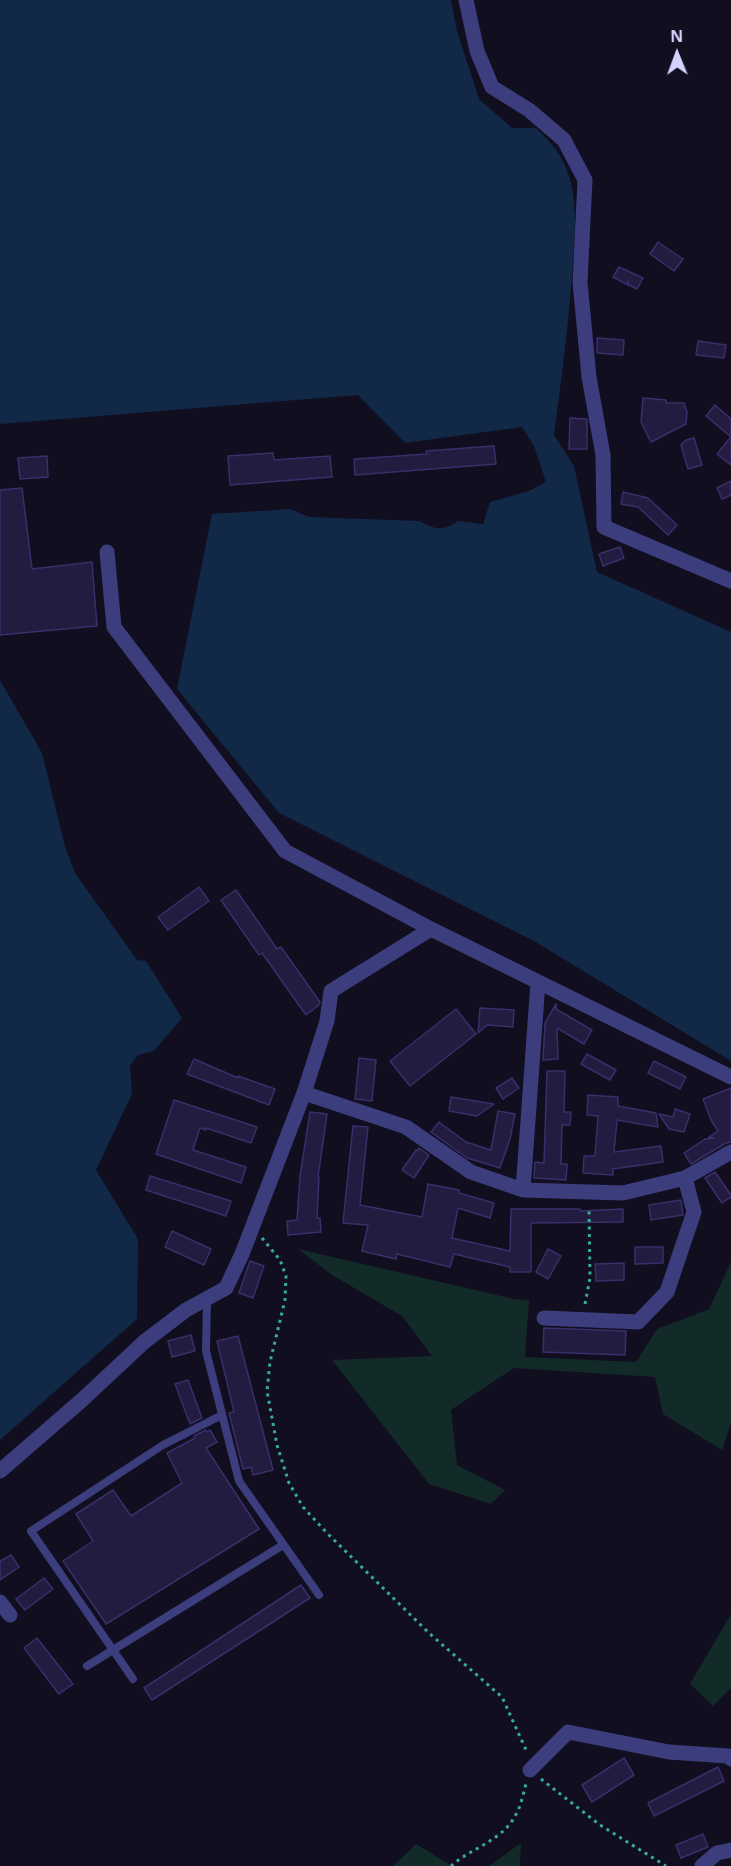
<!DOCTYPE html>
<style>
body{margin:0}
#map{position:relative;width:731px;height:1866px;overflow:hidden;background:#110e20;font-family:"Open Sans",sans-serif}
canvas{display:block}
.north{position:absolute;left:647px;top:24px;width:60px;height:60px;-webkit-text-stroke:4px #110e20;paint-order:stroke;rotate:359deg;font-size:16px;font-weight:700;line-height:24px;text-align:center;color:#d4d1fc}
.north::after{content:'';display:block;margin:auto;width:21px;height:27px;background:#d4d1fc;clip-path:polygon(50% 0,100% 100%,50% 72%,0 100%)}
</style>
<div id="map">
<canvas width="731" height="1866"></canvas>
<div class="north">N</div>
</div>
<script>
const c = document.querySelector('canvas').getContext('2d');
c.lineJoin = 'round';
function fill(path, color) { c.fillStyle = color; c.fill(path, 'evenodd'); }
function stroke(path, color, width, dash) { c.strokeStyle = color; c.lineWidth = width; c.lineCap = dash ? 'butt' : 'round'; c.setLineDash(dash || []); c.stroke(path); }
const green = new Path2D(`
 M298 1249 514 1299 529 1300 525 1357 636 1362 657 1329 709 1309 731 1262V1423L722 1450 663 1414 655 1377 514 1368 451 1410 457 1465 505 1490 491 1504 429 1484 332 1360 432 1356 402 1316 332 1275Z
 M731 1614V1688L713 1706 690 1684Z
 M521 1843 520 1866H489Z
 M416 1844 452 1866H393Z`);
const water = new Path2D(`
 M0 0H451L457 31 479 99 512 128H536C549 140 559 151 566 168 580 201 574 241 572 276 568 329 561 382 554 435L574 466 597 572 731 632V1061L534 941 279 813 177 689 212 514 290 509 309 517 420 521C434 530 444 531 458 521L483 524 490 502 529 491 546 482 534 446 522 427 405 443 358 395 0 424Z
 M0 680 42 753 65 846 75 873 137 960 146 961 182 1018 154 1051 138 1055 130 1066 132 1094 96 1170 138 1239 137 1319 0 1440Z`);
const building = new Path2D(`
 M658 242 683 259 674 271 650 254Z
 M619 267 643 278 637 289 629 285 628 281V285L613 277Z
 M597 338 624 340 623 355 597 353Z
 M698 341 726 345 724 358 696 355Z
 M643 398 666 400V403H684L687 412 686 424 651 442 641 422Z
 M715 405 731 419V465L717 454 731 437 706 416Z
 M570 418 587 419V449H569Z
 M694 438 702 465 688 469 681 445 686 440Z
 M494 446 496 464 355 475 354 459 427 454 426 451Z
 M273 453 274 460 330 456 332 477 230 485 228 456Z
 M47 456 48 477 20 479 18 458Z
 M731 481V495L722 499 717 488Z
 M22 488 32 569 92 562 97 626 0 635V490Z
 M623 492 648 498 677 525 668 535 638 507 621 504Z
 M620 547 624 558 603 566 599 554Z
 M199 887 209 901 168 930 158 917Z
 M236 890 277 949 281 947 320 1002 319 1005 306 1015 262 953 259 955 221 900Z
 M556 1004V1009L592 1030 584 1044 557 1028 558 1059 543 1060 545 1023Z
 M480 1008 514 1010 513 1027 487 1025 478 1033Z
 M456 1009 476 1034 410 1086 390 1061Z
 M587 1054 616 1070 610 1080 581 1064Z
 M359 1058 376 1060 372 1101 355 1099Z
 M194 1059 238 1078V1076L275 1089 269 1105 187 1074Z
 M654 1061 686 1077 680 1089 648 1073Z
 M547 1071H565L564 1112H571L570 1125H562L561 1164H567L566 1180 534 1178 535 1162 544 1163Z
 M512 1078 519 1088 503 1099 496 1088Z
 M731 1088V1142L726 1143 691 1164 684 1153 705 1139 714 1138 709 1137 718 1131 711 1120 703 1099Z
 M588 1095 618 1097V1106L656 1113 658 1127 617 1120 614 1152 661 1146 663 1162 613 1169V1175L583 1173 584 1156H595L598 1116 587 1115Z
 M451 1097 494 1104 477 1116 449 1111Z
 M174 1100 257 1127 251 1143 206 1128V1130L200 1128 193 1150 246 1167 241 1183 156 1154Z
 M675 1109 690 1114 684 1132 669 1129 659 1114 673 1117Z
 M498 1111 515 1114 510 1139 500 1168 467 1158 431 1132 439 1122 466 1142 491 1150Z
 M310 1112 327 1114 318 1177H319L317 1218H320L321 1232 288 1235 287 1221 297 1220 300 1176Z
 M353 1126 368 1127 360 1205 422 1217 428 1184 459 1190V1193L494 1203 490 1218 458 1208 452 1238 510 1251 511 1209H580V1211L623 1209V1222L531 1223V1272H510V1267L454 1254 450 1267 397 1254 396 1259 362 1251 368 1225 343 1223Z
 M419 1148 429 1155 414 1178 402 1170 416 1150 417 1151Z
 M715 1172 731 1195V1197L722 1203 705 1178Z
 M150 1176 231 1201 226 1216 146 1190Z
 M681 1200 683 1215 651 1220 649 1205Z
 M172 1231 211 1249 204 1265 165 1247Z
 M635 1247H663V1263L635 1264Z
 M548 1249 561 1256 548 1279 536 1272Z
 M250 1261 264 1266 253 1298 239 1293Z
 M624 1263V1280L596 1281 595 1264Z
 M544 1328 626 1331 625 1355 543 1352Z
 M191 1335 195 1351 172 1357 168 1341Z
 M238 1336 273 1470 253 1475 251 1467 243 1469 229 1413 234 1412 217 1341Z
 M188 1380 202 1418 190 1424 175 1384Z
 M206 1430 207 1432 210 1430 217 1442 206 1448 259 1529 106 1624 63 1561 93 1541 76 1514 113 1490 131 1516 182 1483 167 1453 195 1438 194 1436Z
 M11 1555 19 1567 0 1580V1561Z
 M44 1578 53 1589 25 1610 16 1599Z
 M301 1585 310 1598 152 1700 144 1688Z
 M37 1638 73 1684 59 1694 24 1648Z
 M624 1758 634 1775 592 1802 582 1785Z
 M718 1767 724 1781 654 1816 648 1803Z
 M703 1834 708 1847 681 1858 676 1845Z`);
const path = new Path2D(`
 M262 1238 280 1260 286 1276 285 1300 270 1362 267 1391 277 1445 289 1483 303 1507 327 1533 429 1633 502 1697 527 1752
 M585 1304 590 1278 589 1207
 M541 1779 600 1825 666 1866
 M451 1866C471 1848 502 1841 515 1816 521 1807 523 1794 526 1784`);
const service = new Path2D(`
 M207 1299 206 1351 239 1481 319 1595
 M87 1666 283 1545
 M133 1679 31 1531 163 1445 222 1415`);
const minor = new Path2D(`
 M466 0 477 51 492 87 529 110 564 140 585 180 580 282 589 377 603 455 604 527 731 581
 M107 552 114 627 285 851 431 929 731 1077
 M304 1093 327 1021 331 991 431 929
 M523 1190 538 982
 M544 1318 638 1322 667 1292 694 1212 685 1178
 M0 1471 82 1400 144 1342 186 1310 226 1288 242 1254 304 1093 406 1127 471 1172 523 1190 623 1193 685 1178 731 1152
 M0 1602 10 1615
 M530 1770 568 1732 669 1752 728 1756 731 1759
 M702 1866 717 1853 731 1850`);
fill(green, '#122a28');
fill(water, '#112846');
fill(building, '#221c40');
stroke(building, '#392f6a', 1.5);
stroke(path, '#36ab9f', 3, [3, 4.5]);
stroke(service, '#3c3d7c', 8);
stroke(minor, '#3c3d7c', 15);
</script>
